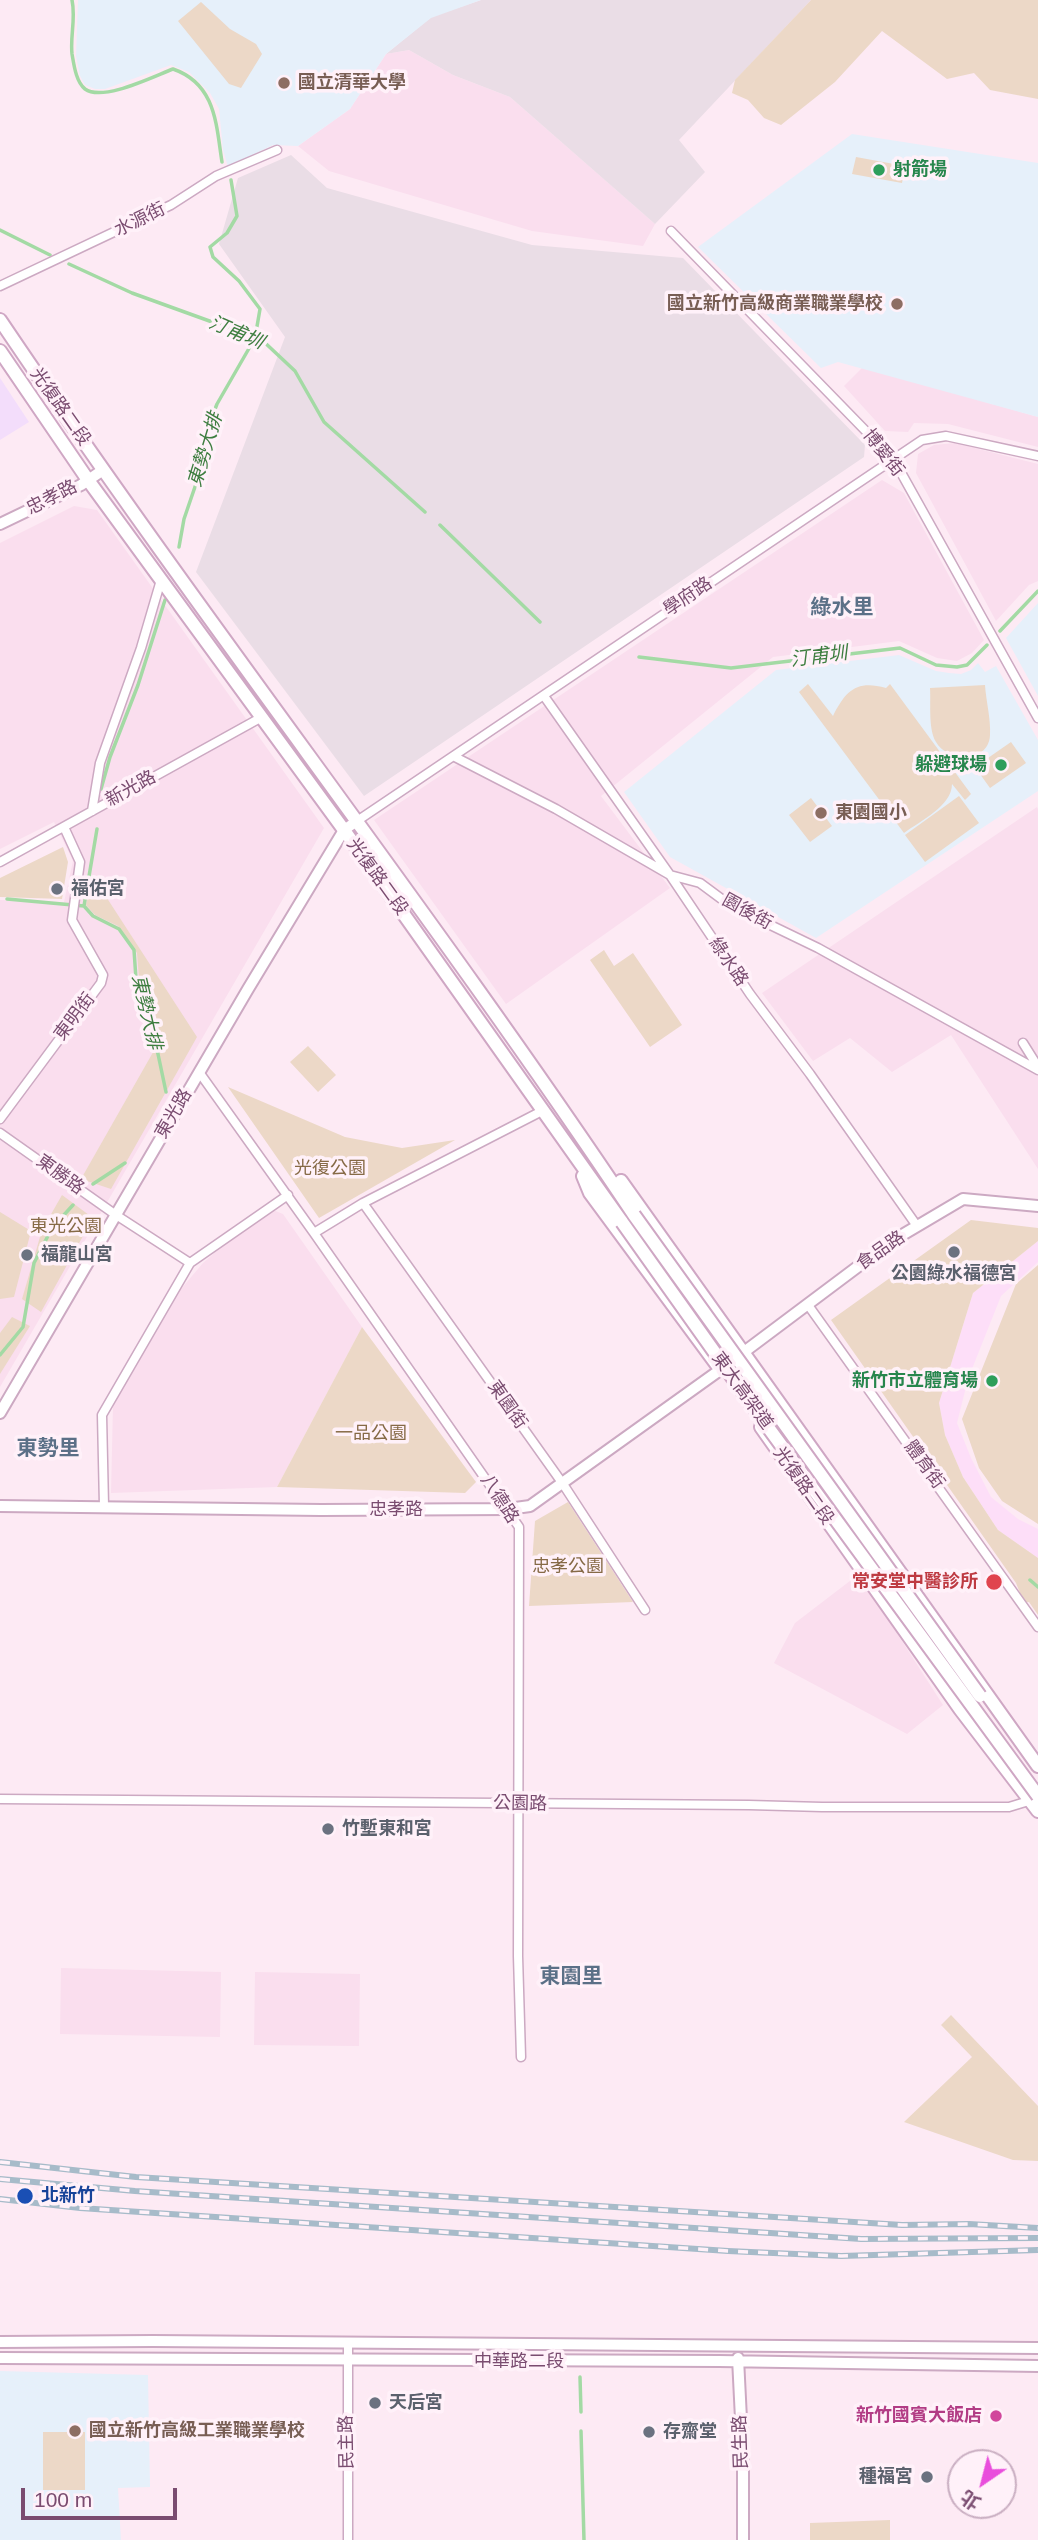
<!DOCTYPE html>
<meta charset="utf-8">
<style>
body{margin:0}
#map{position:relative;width:1038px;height:2540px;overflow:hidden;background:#fdeaf4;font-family:Helvetica,"Noto Sans TC",sans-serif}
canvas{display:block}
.north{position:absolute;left:947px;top:2449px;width:70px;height:70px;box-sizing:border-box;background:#fff1f9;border:2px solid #caafc2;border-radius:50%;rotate:215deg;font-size:19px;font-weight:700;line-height:28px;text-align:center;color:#7a4c70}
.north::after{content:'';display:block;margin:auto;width:24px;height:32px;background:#e94edc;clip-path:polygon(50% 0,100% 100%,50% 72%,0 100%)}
.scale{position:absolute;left:21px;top:2488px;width:156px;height:32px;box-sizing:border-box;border:4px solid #7a4c70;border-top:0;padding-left:9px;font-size:21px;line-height:24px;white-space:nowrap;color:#7a4c70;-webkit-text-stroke:5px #fff1f9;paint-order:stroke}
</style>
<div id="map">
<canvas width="1038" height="2540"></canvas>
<div class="north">北</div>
<div class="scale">100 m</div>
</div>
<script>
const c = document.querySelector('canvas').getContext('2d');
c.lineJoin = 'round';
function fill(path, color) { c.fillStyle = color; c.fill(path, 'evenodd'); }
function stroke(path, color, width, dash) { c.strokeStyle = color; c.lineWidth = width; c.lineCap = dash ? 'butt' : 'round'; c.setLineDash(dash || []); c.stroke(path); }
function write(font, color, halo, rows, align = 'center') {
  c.font = font + ' Helvetica,"Noto Sans TC",sans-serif'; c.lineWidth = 7; c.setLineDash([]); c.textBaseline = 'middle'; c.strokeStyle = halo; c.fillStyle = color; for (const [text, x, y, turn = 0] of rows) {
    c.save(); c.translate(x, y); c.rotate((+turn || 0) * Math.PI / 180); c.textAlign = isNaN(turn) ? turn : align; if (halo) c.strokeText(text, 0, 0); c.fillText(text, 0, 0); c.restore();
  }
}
const residential = new Path2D(`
 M409 50 453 75 510 97 655 224 643 246 532 231 329 171 298 146 350 109 386 54Z
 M863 367 1038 417V447L948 424 914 423 908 432 885 431 844 386Z
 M955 443 1038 464V581L1029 585 996 621 916 473 918 454 934 445Z
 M882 480 904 493 984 640 972 653 957 661 937 658 899 641 773 657 601 796 670 888 506 1004 374 820Z
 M74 506 97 510 324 828 0 1387V900L64 902 73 861 54 822 0 849V543Z
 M1037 807 1038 809V1169L951 1035 892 1072 850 1038 813 1061 762 993Z
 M273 1210 283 1214 362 1327 277 1487 111 1493 113 1406 181 1289 203 1263 228 1241Z
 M859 1574 943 1705 907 1734 774 1663 795 1623Z
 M61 1968 221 1972 220 2037 60 2034Z
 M255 1972 360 1974 359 2046 254 2045Z`);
const commercial = new Path2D(`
 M1038 1241V1262L1001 1296 968 1379 957 1423 971 1458 991 1497 1018 1519 1038 1529V1558L998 1530 963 1477 945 1435 939 1403 973 1293Z`);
const industrial = new Path2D(`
 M481 0H811L679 140 705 172 655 224 510 97 453 75 409 50 386 54 431 17Z
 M291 155 327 188 532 245 683 258 865 445 864 457 364 796 196 572 285 337 219 244 238 178Z`);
const education = new Path2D(`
 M78 0H481L431 18 386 54 350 109 298 146 273 145 228 167 223 150 219 109 210 93 189 72 171 65 105 89H95L85 85 80 76 76 56Z
 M852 134 1038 163V417L838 362 821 368 698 247Z
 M1038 603V696L1006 638Z
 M899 655 936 671 949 673 961 674 971 670 978 663 985 672 996 666 1038 740V791L816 938 670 857 624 792 776 670Z
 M0 2371 148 2375 150 2487 118 2488 121 2540H0Z`);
const medical = new Path2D(`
 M0 378 29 422 0 440Z`);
const green = new Path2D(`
 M811 0H1038V99L990 90 974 73 947 79 882 31 835 82 781 125 764 118 748 100 732 93 735 80Z
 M201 2 230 29 256 44 262 54 241 88 229 84 178 21Z
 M856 157 905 166 902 183 852 174Z
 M808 684 833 716C846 690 857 680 886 688L890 684 971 794 965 800 952 784C952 806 920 821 904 833L799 692Z
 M985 685C986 701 991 719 990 735 989 763 948 763 936 742 928 729 931 703 930 688Z
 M1011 742 1026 763 990 788 975 767Z
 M959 796 979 823 925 862 905 835Z
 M811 798 832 826 810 842 789 815Z
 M63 847 68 862 62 899 0 897V878Z
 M92 875 197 1037 111 1189 81 1179 160 1040 139 978 137 953 118 926 95 915 86 905Z
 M604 950 614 966 633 953 682 1025 650 1047 590 960Z
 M308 1046 336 1075 318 1092 290 1062Z
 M228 1087 345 1137 402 1148 455 1140 319 1218Z
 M62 1195 93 1218 41 1312 22 1299 42 1230Z
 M0 1212 31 1231 14 1297 0 1299Z
 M971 1220 1038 1228V1241L973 1293 939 1403 945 1435 963 1477 998 1530 1038 1558V1615L1029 1602 1024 1603 1016 1583 831 1320Z
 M1038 1265V1524L1002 1501 979 1468 962 1419 1016 1284Z
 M12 1317 30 1326 0 1374V1333Z
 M362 1327 476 1482 465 1493 277 1487Z
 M568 1502 633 1602 529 1606 535 1521Z
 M951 2015 1038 2106V2161L1013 2160 904 2122 972 2057 941 2025Z
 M43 2432H85V2490H43Z
 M890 2520V2540H810V2523Z`);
const stream = new Path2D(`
 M72 0C76 18 70 36 72 54 74 65 76 82 85 89 103 102 154 76 173 69 216 84 216 124 222 162
 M0 230 50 255
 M69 264 132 293 262 340 295 371 324 422 425 512
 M440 525 540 622
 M179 547 184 519 198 478 210 422 217 404 255 338 260 309 239 281 213 257 210 247 227 233 237 216 231 180
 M1000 631 1038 591
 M639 657 731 668 900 648 936 665 957 667 967 665 987 645
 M101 789 110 757 138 685 165 600
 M97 829 84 906 93 916 119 929 134 950 136 979 158 1054 166 1092
 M7 899 84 906
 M93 1184 125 1163
 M0 1355 23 1327 34 1263 52 1228 73 1205
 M1030 1580 1038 1587
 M580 2377 581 2412
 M581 2431 584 2540`);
const minor = new Path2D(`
 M671 231 894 460 1038 718
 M0 286 171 205 216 176 277 150
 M544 696 670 875 750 994 810 1074 917 1226
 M455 757 556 809 670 875 700 883 731 906 818 948 1038 1070
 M92 811 100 763 141 648 161 580
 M357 821 922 440 946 436 1038 456
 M0 862 262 717
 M1023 1043 1038 1067
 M199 1072 314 1233 519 1527 518 1956 521 2057
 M0 1119 101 983 103 975 72 920 80 862 64 827
 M0 1133 116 1215 190 1263
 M363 1203 563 1484 645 1610
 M314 1233 363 1203 542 1111
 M808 1305 1038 1627
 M104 1506 102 1415 190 1263 288 1195
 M0 1799 749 1805 822 1807H1009L1032 1800
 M348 2343V2540`);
const tertiary = new Path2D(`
 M0 524 81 485 103 470
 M0 1413 248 989 344 830 357 821
 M0 1506 321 1510 508 1509 530 1506 720 1370 892 1241 963 1199 1038 1206
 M0 2342 153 2341 1038 2348
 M0 2358 719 2361 1038 2366
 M738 2358 743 2460V2540`);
const secondary = new Path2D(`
 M0 320C204 623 431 911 634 1215
 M0 351 88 480 344 830 622 1222
 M583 1176 590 1193 720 1369
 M621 1181 1038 1766
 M762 1397 768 1413 902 1601
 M761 1427 960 1709 1038 1811`);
const rail = new Path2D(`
 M0 2162 136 2177 902 2225 969 2224 1038 2228
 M0 2179 135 2191 861 2239 1038 2238
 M0 2199 80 2208 728 2251 841 2256 1038 2250`);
const secondaryBridge = new Path2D(`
 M634 1215 980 1696
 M622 1222 762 1419 1038 1796`);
const markers = [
 [284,83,7,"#8d6e63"],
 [879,170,7,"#2e9e5b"],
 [897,304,7,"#8d6e63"],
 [1001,765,7,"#2e9e5b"],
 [821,813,7,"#8d6e63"],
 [57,889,7,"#6b7280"],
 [954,1252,7,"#6b7280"],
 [27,1255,7,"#6b7280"],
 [992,1381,7,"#2e9e5b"],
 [994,1582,9,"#e0444e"],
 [328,1829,7,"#6b7280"],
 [25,2196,9,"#1a4fb4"],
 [375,2403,7,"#6b7280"],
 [996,2416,7,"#d1479c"],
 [75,2431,7,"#8d6e63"],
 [649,2432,7,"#6b7280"],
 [927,2477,7,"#6b7280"]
];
const educationNames = [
 ["國立清華大學",298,83],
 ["國立新竹高級商業職業學校",883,304,"right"],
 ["東園國小",835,813],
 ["國立新竹高級工業職業學校",89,2431]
];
const leisureNames = [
 ["射箭場",893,170,"left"],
 ["躲避球場",987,765],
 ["新竹市立體育場",978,1381]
];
const streetNames = [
 ["水源街",140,220,-26],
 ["光復路二段",60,407,55],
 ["博愛街",883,453,52],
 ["忠孝路",52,498,-27],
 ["學府路",688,597,-34],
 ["新光路",131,789,-29],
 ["光復路二段",377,877,54],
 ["園後街",747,912,29],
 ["綠水路",728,962,56],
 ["東明街",75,1017,-53],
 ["東光路",174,1114,-60],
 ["東勝路",60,1175,36],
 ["食品路",881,1251,-35],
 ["東大高架道",742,1391,54],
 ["東園街",507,1405,55],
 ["體育街",924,1465,54],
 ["光復路二段",803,1486,55],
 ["八德路",499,1499,57],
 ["忠孝路",396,1510],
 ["公園路",520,1804,1],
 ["中華路二段",519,2362],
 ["民主路",347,2442,-91],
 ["民生路",741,2442,-92]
];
const worshipNames = [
 ["福佑宮",71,889],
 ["福龍山宮",41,1255],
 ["公園綠水福德宮",954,1274,"center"],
 ["竹塹東和宮",342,1829],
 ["天后宮",389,2403],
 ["存齋堂",663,2432],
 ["種福宮",913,2477,"right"]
];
const parkNames = [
 ["光復公園",330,1169],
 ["東光公園",66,1227],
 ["一品公園",371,1434],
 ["忠孝公園",568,1567]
];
const healthNames = [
 ["常安堂中醫診所",978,1582]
];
const transitNames = [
 ["北新竹",41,2196]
];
const hotelNames = [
 ["新竹國賓大飯店",982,2416]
];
const waterNames = [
 ["汀甫圳",236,333,23],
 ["東勢大排",206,450,-73],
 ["汀甫圳",819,657,-7],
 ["東勢大排",146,1012,77]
];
const quarterNames = [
 ["綠水里",842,608],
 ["東勢里",48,1449],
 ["東園里",571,1977]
];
fill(residential, '#fadeee');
fill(commercial, '#fddef8');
fill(industrial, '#eadde6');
fill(education, '#e6f0fa');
fill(medical, '#f3ddfb');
fill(green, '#ecd8c7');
stroke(stream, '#a3daa4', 3.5);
stroke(minor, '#cca9c2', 11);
stroke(tertiary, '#cca9c2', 14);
stroke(secondary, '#cfa7c4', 16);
stroke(minor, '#fff', 8);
stroke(tertiary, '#fff', 10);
stroke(secondary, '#fff', 12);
stroke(rail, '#a7bbc9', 6);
stroke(rail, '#fff1f9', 3.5, [10]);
stroke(secondaryBridge, '#cfa7c4', 16, []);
stroke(secondaryBridge, '#fff', 12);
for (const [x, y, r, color] of markers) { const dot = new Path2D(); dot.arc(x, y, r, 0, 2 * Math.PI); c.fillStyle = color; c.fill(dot); stroke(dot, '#fff1f9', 2.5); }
write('bold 18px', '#785e54', '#fff1f9', educationNames, 'left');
write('bold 18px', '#27864d', '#fff1f9', leisureNames, 'right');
write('18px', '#7a4c70', '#fff1f9', streetNames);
write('bold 18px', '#5b616d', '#fff1f9', worshipNames, 'left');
write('18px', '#866a46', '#fff1f9', parkNames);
write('bold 18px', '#be3a42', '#fff1f9', healthNames, 'right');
write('bold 18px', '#164399', '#fff1f9', transitNames, 'left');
write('bold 18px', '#b23c85', '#fff1f9', hotelNames, 'right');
write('italic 19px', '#3e7e40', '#fff1f9', waterNames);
write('bold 21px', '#5b7087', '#fff1f9', quarterNames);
</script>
